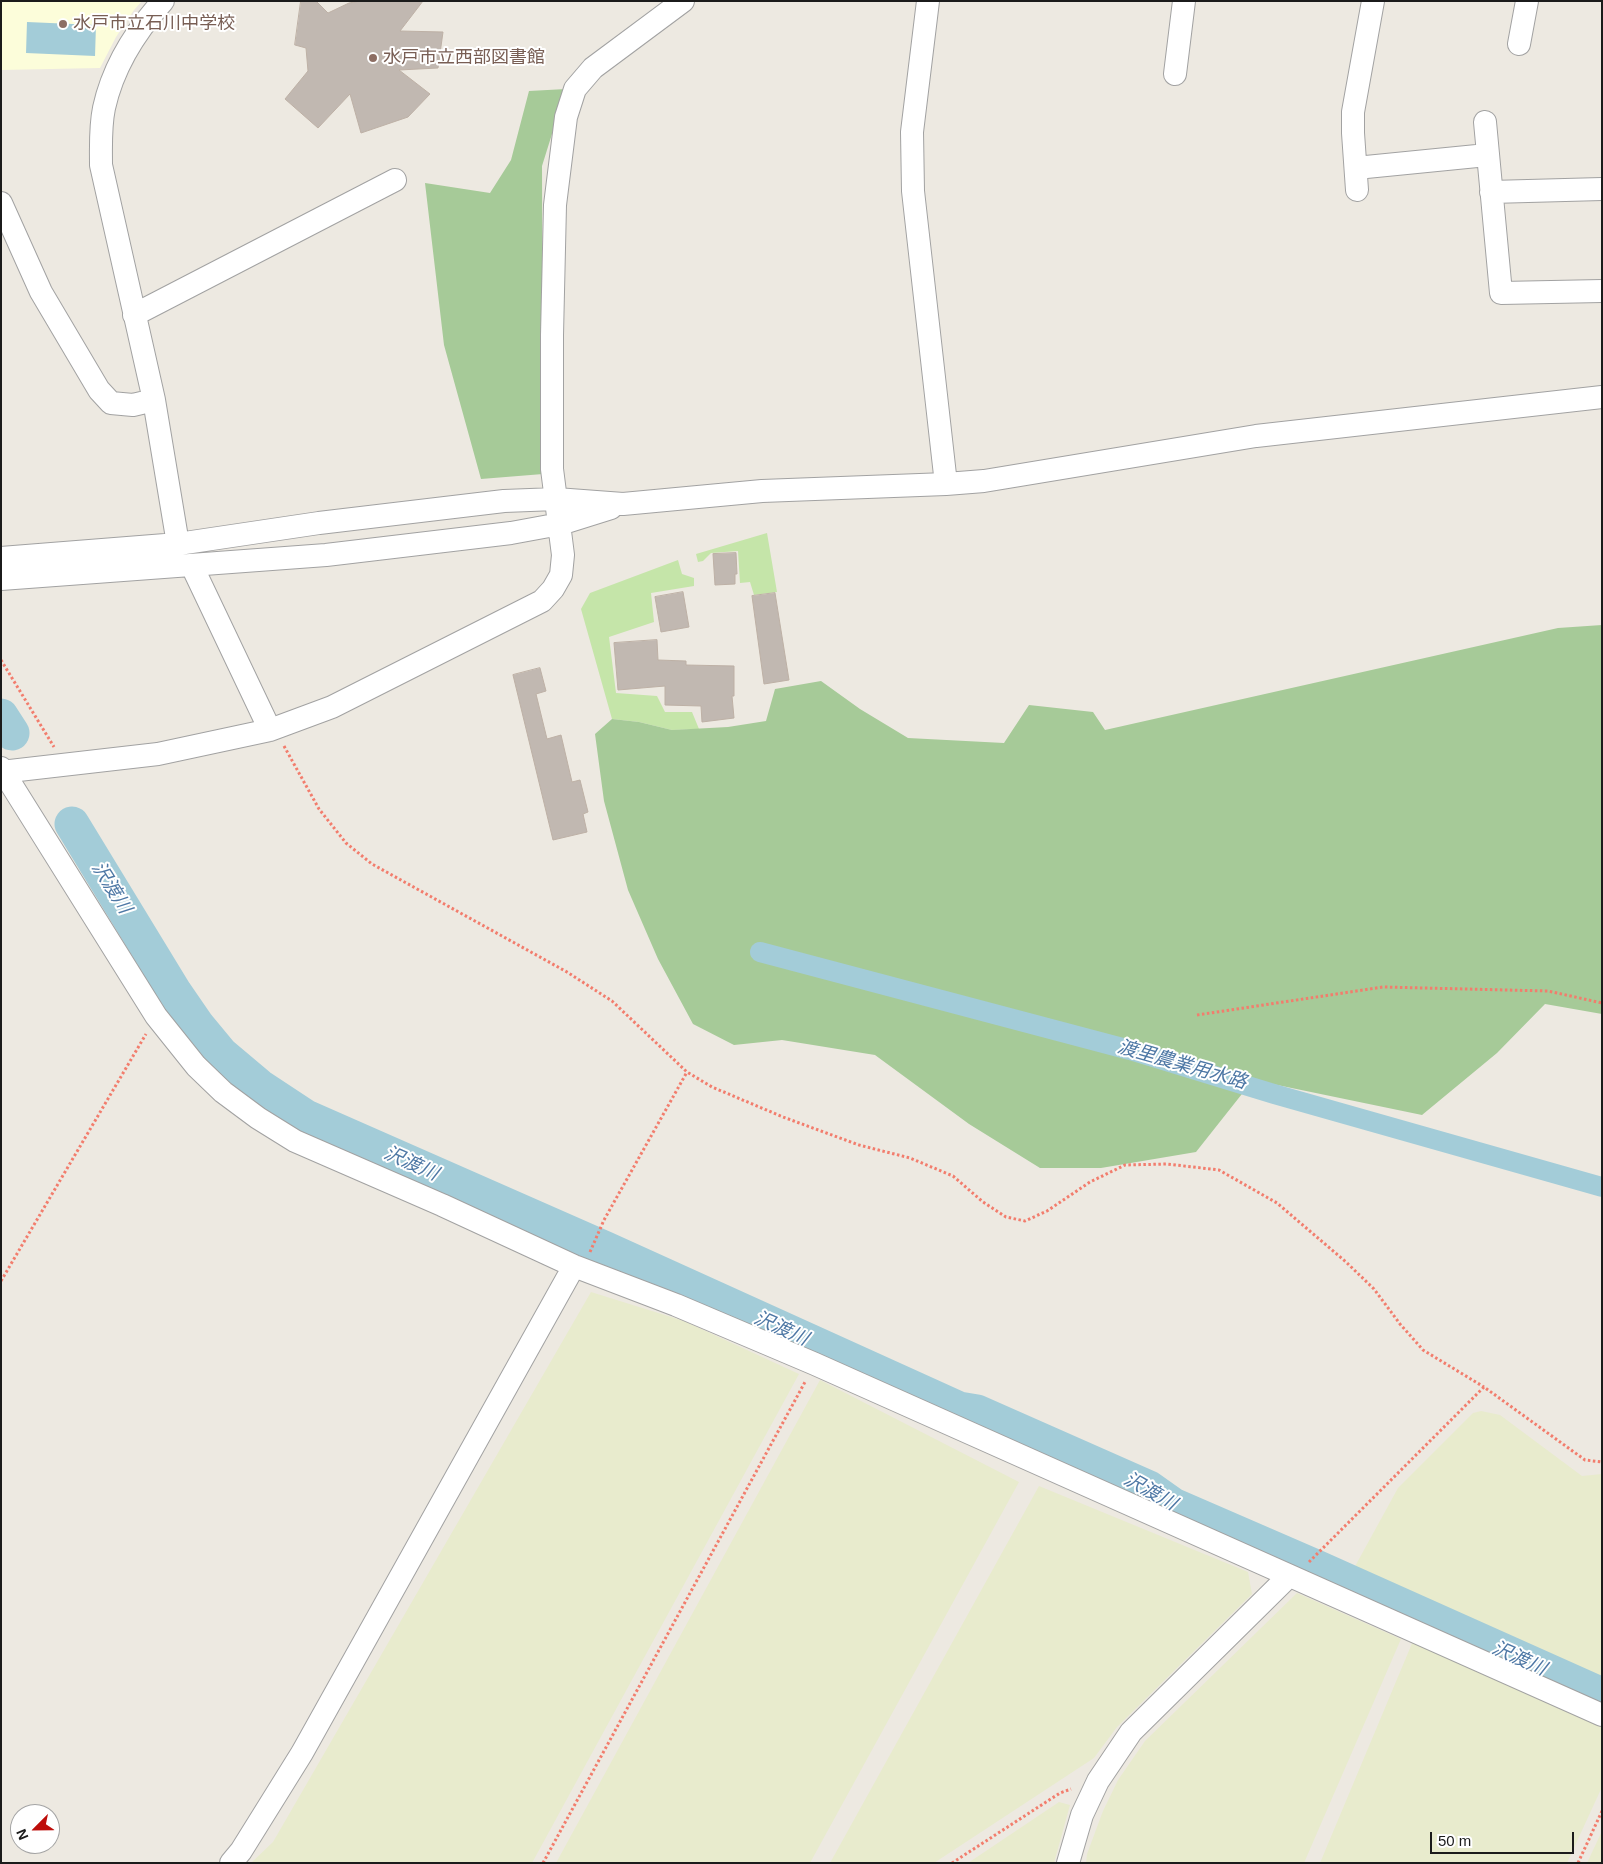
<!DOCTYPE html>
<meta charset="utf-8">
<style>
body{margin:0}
#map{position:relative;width:1603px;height:1864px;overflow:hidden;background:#ede9e1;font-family:Arial,sans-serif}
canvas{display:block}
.frame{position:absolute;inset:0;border:2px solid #1b1b1b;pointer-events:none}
.north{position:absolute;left:10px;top:1804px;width:50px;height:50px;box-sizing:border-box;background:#fff;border:1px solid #a4a4a4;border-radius:50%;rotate:247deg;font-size:14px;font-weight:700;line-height:20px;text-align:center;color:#1b1b1b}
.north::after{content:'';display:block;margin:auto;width:18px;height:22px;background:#bd0d0a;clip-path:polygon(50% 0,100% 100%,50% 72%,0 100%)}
.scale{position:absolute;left:1430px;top:1832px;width:144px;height:22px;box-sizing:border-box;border:2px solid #1b1b1b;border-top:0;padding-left:6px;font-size:15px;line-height:18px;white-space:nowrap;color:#1b1b1b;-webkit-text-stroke:4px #fff;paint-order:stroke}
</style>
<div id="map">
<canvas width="1603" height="1864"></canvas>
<div class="frame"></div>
<div class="north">N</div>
<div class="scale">50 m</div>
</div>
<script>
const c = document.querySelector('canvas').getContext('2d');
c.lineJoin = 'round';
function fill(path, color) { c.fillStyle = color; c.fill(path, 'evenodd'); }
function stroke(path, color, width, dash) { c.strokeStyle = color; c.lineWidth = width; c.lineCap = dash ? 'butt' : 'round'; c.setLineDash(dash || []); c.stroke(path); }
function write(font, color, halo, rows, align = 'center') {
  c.font = font + ' Arial,"Noto Sans JP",sans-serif'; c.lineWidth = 4; c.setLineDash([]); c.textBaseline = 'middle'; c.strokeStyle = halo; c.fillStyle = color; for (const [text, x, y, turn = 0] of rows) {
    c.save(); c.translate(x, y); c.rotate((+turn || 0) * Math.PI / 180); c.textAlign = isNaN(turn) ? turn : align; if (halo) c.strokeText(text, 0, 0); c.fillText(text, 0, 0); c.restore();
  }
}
const education = new Path2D(`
 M1 1H142L134 10 116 37 100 68 1 70Z`);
const farmland = new Path2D(`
 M591 1292 684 1321 799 1374 532 1863H251L273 1842Z
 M820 1380 1019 1482 810 1863H556Z
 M1481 1411 1500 1415 1582 1476 1602 1474V1681L1353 1570 1398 1488 1473 1413Z
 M1039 1486 1248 1572 1252 1594 1117 1727 1094 1758 934 1863H830Z
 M1297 1593 1401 1639 1304 1863H1086L1087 1854 1103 1811 1118 1780 1145 1741Z
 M1413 1641 1602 1727V1787L1567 1863H1320Z
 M1059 1802 1070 1805 1054 1863H968Z
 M1602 1831V1863H1587Z`);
const grass = new Path2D(`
 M767 533 777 592 754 595 750 582 740 583 738 551 711 553 703 561 698 562 696 554Z
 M678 560 682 574 694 578V586L651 593 654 622 609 637 616 693 657 696 665 712H692L699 729 672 730 639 722 612 719 581 609 590 593Z`);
const forest = new Path2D(`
 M566 89 542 166 543 474 481 479 444 345 425 183 490 193 511 160 529 91Z
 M1602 625V1014L1545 1004 1497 1053 1422 1115 1253 1080 1196 1152 1101 1168H1040L969 1124 875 1055 782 1040 734 1045 693 1024 658 959 628 890 604 801 595 734 612 719 639 722 672 730 728 727 766 721 775 689 821 681 860 709 908 738 1004 743 1029 705 1093 712 1105 730 1558 628Z`);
const water = new Path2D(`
 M27 22 96 25 95 56 26 53Z`);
const canal = new Path2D(`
 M760 952 1130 1050 1274 1094 1602 1187`);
const river = new Path2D(`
 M1 716 12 733
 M72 824 175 993 197 1025 221 1054 259 1086 306 1117 606 1249 959 1409 977 1412 1149 1488 1173 1505 1316 1567 1602 1695`);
const building = new Path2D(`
 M301 1H316L328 13 349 3 360 1H423L400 31 443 32 438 68 399 70 430 94 408 117 361 133 350 94 318 128 285 99 308 71 306 48 295 45Z
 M736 553 737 574H735V584L715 585 713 554Z
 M683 592 689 627 661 632 655 597Z
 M775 593 789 680 764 684 752 596Z
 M657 640 658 660 686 661V665L734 666V696H732L734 718 702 722 701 706 665 705V686L618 690 614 643Z
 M540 668 546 691 536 694 547 739 561 735 572 782 580 780 588 812 583 814 587 832 553 840 513 675Z`);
const path = new Path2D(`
 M1 660 54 747
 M284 746 319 809 346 843 372 864 567 972 612 1001 687 1072 712 1087 783 1117 859 1145 910 1158 953 1176 983 1202 1006 1217 1025 1221 1047 1211 1090 1182 1125 1165 1167 1164 1219 1170 1277 1203 1346 1262 1374 1289 1400 1324 1423 1350 1484 1387
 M1197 1015 1383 987 1548 991 1602 1003
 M590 1252 604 1220 687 1072
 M1 1281 146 1034
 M1309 1562 1484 1387 1585 1460 1602 1462
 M543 1863 805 1382
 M952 1863 1060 1793 1071 1789
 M1578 1863 1602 1811`);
const minor = new Path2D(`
 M163 1C135 32 113 67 104 108 100 127 101 146 101 165L154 400 178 544
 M928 1 912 132 913 191 946 484
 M1519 44 1527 1
 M1175 74 1184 1
 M1485 122 1501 293 1602 291
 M1356 168 1487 155
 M1357 190 1353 133V112L1373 1
 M1491 192 1602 189
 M1 203 41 292 99 390 111 403 133 405 154 400
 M134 315 395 180
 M1 558 178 544 319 523 504 501 556 499 623 504 762 491 946 484 984 481 1256 436 1602 397
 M192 566 270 730
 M1 579 326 555 511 533 560 524 611 508
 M1 768 156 1016 196 1066 223 1092 258 1118 295 1141 442 1205 574 1266 676 1305 815 1364 1602 1715
 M1 772 158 754 270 730 332 707 542 601 553 589 561 575 563 555 552 469V335L555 205 566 117 575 89 593 68 683 1
 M231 1863 241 1851 302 1753 574 1266
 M1068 1863 1082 1815 1098 1781 1131 1732 1289 1576`);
const markers = [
 [63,24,5,"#8d6e63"],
 [373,58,5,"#8d6e63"]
];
const educationNames = [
 ["水戸市立石川中学校",73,24],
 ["水戸市立西部図書館",383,58]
];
const waterNames = [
 ["沢渡川",111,888,58],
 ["渡里農業用水路",1182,1065,16],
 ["沢渡川",411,1164,24],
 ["沢渡川",781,1329,24],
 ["沢渡川",1150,1492,29],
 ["沢渡川",1519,1659,24]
];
fill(education, '#fcfdda');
fill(farmland, '#e8ebcd');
fill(grass, '#c5e5a9');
fill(forest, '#a6ca98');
fill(water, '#a3ccd8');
stroke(canal, '#a3ccd8', 20);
stroke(river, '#a3ccd8', 35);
fill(building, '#c1b8b1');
stroke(building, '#bdb0a5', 1);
stroke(minor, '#a2a2a2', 24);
stroke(path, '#f27d6d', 3, [2.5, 2.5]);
stroke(minor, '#fff', 22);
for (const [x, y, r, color] of markers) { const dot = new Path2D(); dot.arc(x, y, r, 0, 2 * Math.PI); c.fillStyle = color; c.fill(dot); stroke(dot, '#fff', 2); }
write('18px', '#785e54', '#fff', educationNames, 'left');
write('italic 19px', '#4e78a5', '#fff', waterNames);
</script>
